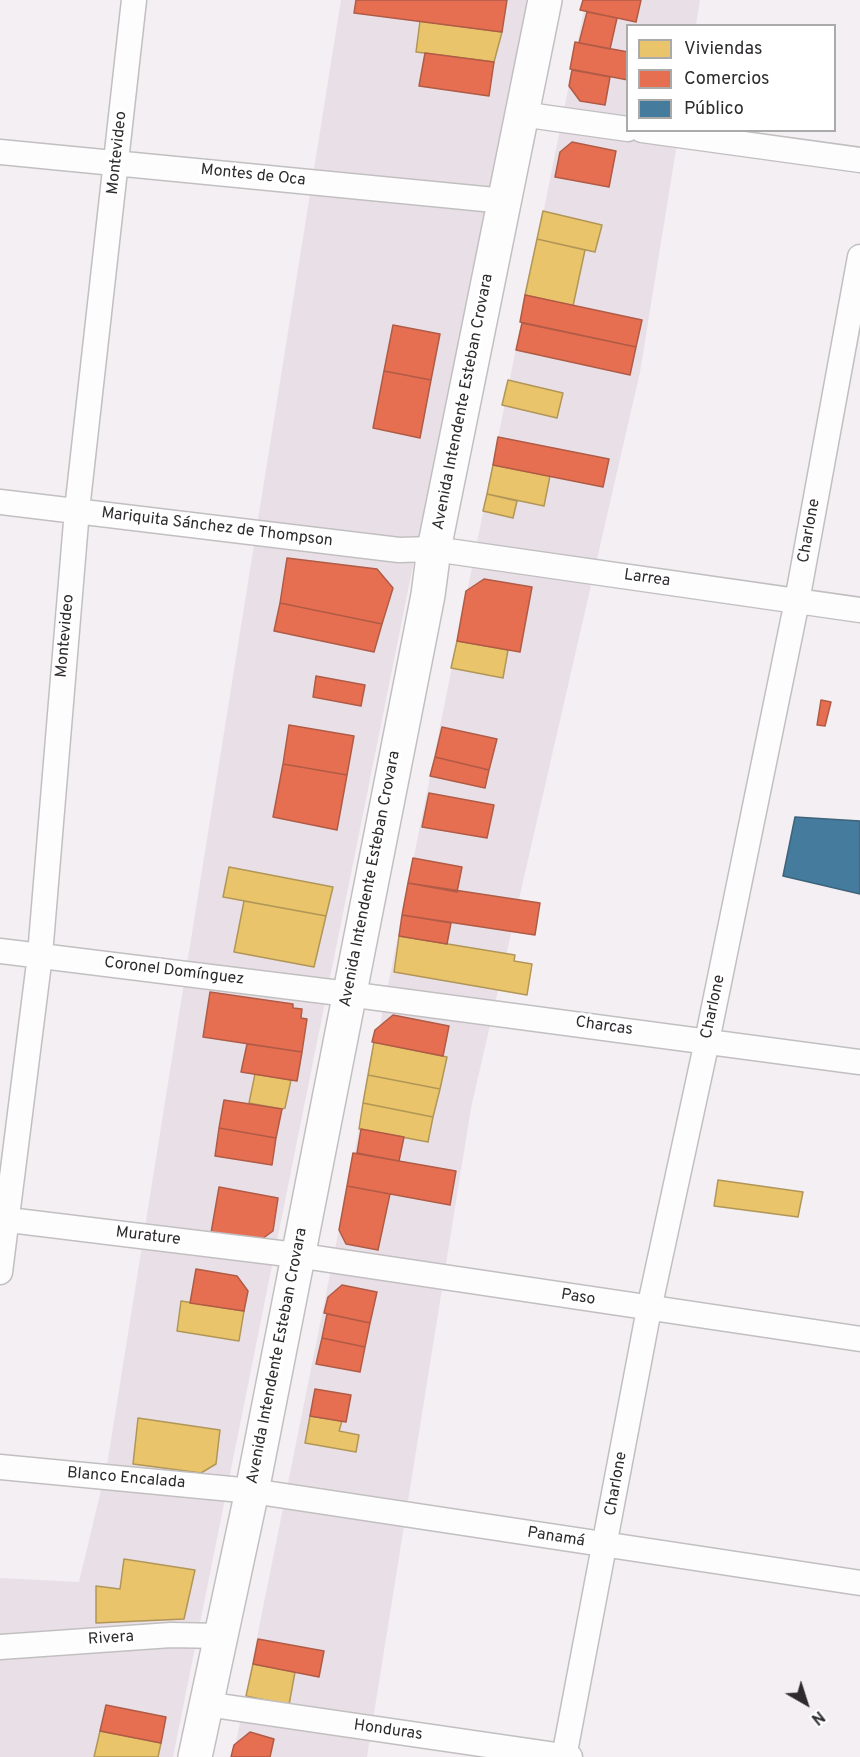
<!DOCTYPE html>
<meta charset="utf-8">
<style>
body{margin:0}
#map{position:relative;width:860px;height:1757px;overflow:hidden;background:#f3eff2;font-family:Overpass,sans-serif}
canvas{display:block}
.legend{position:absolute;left:626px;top:24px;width:210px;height:108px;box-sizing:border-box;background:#fff;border:2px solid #abaaab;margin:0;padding:8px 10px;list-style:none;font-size:18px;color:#2e2b2e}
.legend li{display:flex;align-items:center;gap:12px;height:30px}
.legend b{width:30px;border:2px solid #abaaab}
.north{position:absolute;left:776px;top:1673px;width:60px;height:60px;-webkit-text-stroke:4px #fff;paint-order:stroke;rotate:141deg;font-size:16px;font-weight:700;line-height:24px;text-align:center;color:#2e2b2e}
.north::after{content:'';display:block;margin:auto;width:21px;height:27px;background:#2e2b2e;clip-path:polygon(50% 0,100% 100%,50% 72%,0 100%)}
</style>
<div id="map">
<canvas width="860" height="1757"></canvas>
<ul class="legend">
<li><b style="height:16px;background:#e9c46a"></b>Viviendas</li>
<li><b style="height:16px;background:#e76f51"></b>Comercios</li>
<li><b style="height:16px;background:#457b9d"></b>Público</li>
</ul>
<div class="north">N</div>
</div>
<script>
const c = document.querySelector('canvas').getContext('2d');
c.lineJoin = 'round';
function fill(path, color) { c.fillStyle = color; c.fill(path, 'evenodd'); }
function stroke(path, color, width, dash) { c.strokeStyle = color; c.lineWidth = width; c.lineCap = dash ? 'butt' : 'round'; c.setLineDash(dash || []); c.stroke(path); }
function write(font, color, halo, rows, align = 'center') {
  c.font = font + ' Overpass,sans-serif'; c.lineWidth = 6; c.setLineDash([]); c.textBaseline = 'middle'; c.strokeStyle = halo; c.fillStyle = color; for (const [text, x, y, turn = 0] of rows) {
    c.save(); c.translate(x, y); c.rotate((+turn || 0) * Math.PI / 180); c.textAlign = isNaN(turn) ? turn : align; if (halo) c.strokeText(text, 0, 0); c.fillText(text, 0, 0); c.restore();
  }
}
const built = new Path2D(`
 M341 0H527L173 1757H0V1578L79 1582 107 1465Z
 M586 0H700L696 25 628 26V130L679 131 640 372 471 1108 367 1757H233Z`);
const homes = new Path2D(`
 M420 21 502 32 494 62 416 52Z
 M543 211 602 225 595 252 537 239Z
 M537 239 585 250 573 306 525 295Z
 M508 380 563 393 557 418 502 405Z
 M493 465 550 476 544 506 487 494Z
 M487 494 517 501 513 518 483 511Z
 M457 641 508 650 503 678 451 668Z
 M229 867 333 887 326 916 223 897Z
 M244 901 326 916 314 967 234 952Z
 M399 936 515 955 514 961 532 964 527 995 394 972Z
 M374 1042 447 1057 440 1089 368 1075Z
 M255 1074 291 1080 285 1108 282 1109 249 1103Z
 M368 1075 440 1089 433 1117 363 1103Z
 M363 1103 433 1117 428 1142 359 1129Z
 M718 1180 803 1192 798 1217 714 1206Z
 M181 1301 244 1311 239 1341 177 1331Z
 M310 1416 342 1421 339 1431 359 1435 356 1452 305 1443Z
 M138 1418 220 1430 216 1464 201 1473 133 1464Z
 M124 1559 195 1570 184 1619 96 1623V1586L120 1589Z
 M253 1664 295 1672 289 1705 246 1696Z
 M100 1731 161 1743 158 1757H94Z`);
const shops = new Path2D(`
 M356 0H507L502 32 354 13Z
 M583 0H641L636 22 580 10Z
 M587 12 617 18 610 49 579 43Z
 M575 42 628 52V80L570 69Z
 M425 53 494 62 489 96 419 86Z
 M572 70 610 77 605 105 580 101 569 86Z
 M572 142 616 151 609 187 555 177 560 152Z
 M525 295 642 320 636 347 520 322Z
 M522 323 636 347 630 375 516 350Z
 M393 325 440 334 431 380 384 371Z
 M384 371 431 380 420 438 373 428Z
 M498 437 609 459 603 487 493 465Z
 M287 558 377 569 393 588 382 624 280 603Z
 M484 579 532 587 520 652 457 641 466 591Z
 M280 603 382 624 374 652 274 631Z
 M316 676 365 685 361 706 313 697Z
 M821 700 831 702 825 726 817 725Z
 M289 725 354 736 347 775 283 764Z
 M442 727 497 739 489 770 435 757Z
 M435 757 489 770 485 788 430 776Z
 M283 764 347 775 337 830 273 817Z
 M429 793 494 805 487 838 422 827Z
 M413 858 462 867 457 892 408 883Z
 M408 883 540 903 535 935 402 915Z
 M402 915 451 923 447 944 399 936Z
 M210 992 293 1004V1008L302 1009 301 1018 307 1019 302 1052 203 1037Z
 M393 1015 449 1026 443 1056 372 1042 375 1030Z
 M247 1044 302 1052 297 1081 241 1072Z
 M224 1100 282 1109 276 1138 219 1128Z
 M219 1128 276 1138 272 1165 215 1156Z
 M361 1129 404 1137 399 1161 357 1153Z
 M353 1153 456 1171 450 1205 347 1186Z
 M347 1186 390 1194 378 1250 346 1244 339 1230Z
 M219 1187 278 1198 273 1231 258 1242 211 1233Z
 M196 1269 237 1276 248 1291 244 1311 190 1303Z
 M342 1285 377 1292 370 1323 324 1313 328 1297Z
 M327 1314 370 1323 365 1347 322 1338Z
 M322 1338 365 1347 360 1372 316 1364Z
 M315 1389 351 1395 346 1422 310 1416Z
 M258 1639 324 1651 319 1677 253 1664Z
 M106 1705 166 1717 161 1743 100 1731Z
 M250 1732 274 1739 270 1757H231L234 1745Z`);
const public = new Path2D(`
 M795 817 860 821V894L783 876Z`);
const minor = new Path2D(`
 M521 114 628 129
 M642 130 860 160
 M0 152 505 201
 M0 502 399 550 434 549 860 610
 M0 951 348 994 860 1062
 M0 1219 296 1255 860 1339
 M0 1272 40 955 77 510 134 0
 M0 1467 252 1491 860 1583
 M0 1647 171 1635 222 1636
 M206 1704 570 1757
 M564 1757 649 1309 707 1041 797 601 860 257`);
const secondary = new Path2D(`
 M195 1757 252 1491 428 595 434 549 545 0`);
const streetNames = [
 ["Montevideo",118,153,-84],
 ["Montes de Oca",253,176,6],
 ["Avenida Intendente Esteban Crovara",464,402,-79],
 ["Mariquita Sánchez de Thompson",217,528,7],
 ["Charlone",810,531,-80],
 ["Larrea",647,579,8],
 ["Montevideo",66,636,-85],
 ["Avenida Intendente Esteban Crovara",371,879,-79],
 ["Coronel Domínguez",174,972,7],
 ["Charlone",714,1007,-78],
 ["Charcas",604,1027,8],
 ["Murature",148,1237,7],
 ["Paso",578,1298,9],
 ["Avenida Intendente Esteban Crovara",278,1356,-79],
 ["Blanco Encalada",126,1479,5],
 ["Charlone",617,1484,-80],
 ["Panamá",556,1538,9],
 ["Rivera",111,1639,-4],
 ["Honduras",388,1731,8]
];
fill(built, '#e9e0e7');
fill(homes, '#e9c46a');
stroke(homes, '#b19658', 1.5);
fill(shops, '#e76f51');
stroke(shops, '#b05b46', 1.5);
fill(public, '#457b9d');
stroke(public, '#3e637c', 1.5);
stroke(minor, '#c2bfc1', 27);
stroke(secondary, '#c2bfc1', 36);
stroke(minor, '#fdfdfd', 24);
stroke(secondary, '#fdfdfd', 33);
write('16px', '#2e2b2e', '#fff', streetNames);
</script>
